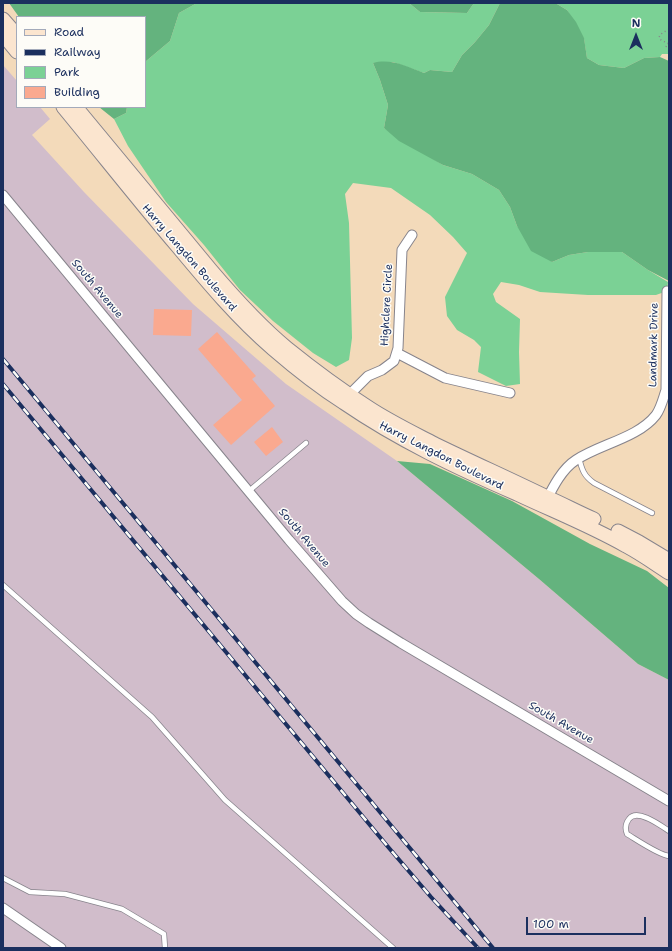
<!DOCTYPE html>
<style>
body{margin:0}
#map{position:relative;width:672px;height:951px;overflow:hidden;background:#f3daba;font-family:"Shantell Sans",sans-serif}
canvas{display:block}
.frame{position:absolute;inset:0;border:4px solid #1b2f5e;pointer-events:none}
.legend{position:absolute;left:16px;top:16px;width:130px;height:92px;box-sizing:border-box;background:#fdfcf7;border:1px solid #a3aaba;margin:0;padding:5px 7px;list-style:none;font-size:12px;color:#1b2f5e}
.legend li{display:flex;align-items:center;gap:8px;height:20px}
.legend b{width:20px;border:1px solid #a3aaba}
.north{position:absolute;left:616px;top:16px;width:40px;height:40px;-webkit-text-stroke:3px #fdfcf7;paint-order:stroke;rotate:0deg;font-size:11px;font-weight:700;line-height:16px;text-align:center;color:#1b2f5e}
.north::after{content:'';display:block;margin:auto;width:14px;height:18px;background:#1b2f5e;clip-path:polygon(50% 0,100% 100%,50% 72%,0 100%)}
.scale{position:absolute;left:526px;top:917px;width:120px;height:18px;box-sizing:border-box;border:2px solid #1b2f5e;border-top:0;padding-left:5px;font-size:12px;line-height:14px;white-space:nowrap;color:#1b2f5e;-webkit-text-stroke:3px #fdfcf7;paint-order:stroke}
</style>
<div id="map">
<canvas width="672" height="951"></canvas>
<div class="frame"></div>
<ul class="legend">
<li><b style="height:5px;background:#fbe5cf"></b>Road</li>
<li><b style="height:5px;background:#1b2f5e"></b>Railway</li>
<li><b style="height:11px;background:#7bd195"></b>Park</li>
<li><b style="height:11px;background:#faa98f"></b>Building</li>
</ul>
<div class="north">N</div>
<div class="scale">100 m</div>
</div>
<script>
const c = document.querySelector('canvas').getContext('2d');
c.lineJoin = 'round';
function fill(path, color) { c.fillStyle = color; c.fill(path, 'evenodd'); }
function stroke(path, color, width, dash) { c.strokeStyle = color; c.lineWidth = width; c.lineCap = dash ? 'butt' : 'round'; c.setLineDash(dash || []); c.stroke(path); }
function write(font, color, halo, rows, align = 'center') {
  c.font = font + ' "Shantell Sans",sans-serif'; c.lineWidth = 3; c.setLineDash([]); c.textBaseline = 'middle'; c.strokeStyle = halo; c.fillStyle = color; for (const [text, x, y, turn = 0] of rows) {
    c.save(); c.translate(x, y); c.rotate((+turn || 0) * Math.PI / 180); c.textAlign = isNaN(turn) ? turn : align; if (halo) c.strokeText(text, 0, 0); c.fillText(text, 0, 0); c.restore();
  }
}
const industrial = new Path2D(`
 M3 65 17 81V107H40L50 119 32 135 84 192 193 304 286 384 397 461 539 579 638 664 669 680V948H3Z`);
const green = new Path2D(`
 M197 3H409L420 12 467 13 474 3H500L489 25 475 42 462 55 452 72 430 70 424 73 393 62 373 63 380 80 388 105 384 128 443 165 472 174 499 190 510 207 517 226 552 262 569 255 588 252H622L648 270 668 282 667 291 656 295H588L540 292 519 285 501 282 493 294 496 302 520 319 519 352 520 384 506 386 478 372 481 347 474 340 457 330 447 316 445 297 467 253 453 237 430 215 391 188 353 183 345 194 349 223 352 338 349 360 336 367 313 353 273 321 240 290 204 245 166 202 128 146 114 119 126 113 127 107H145V62L170 41 179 13Z
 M557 3H669V54H662L660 57 644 58 624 68 599 65 587 58 584 39 567 10 557 4Z`);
const forest = new Path2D(`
 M9 3H197L179 13 170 41 145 62V17H19Z
 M409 3H474L467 13 420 12Z
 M500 3H557V4L567 10 576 22 584 38 587 58 599 65 624 68 644 58 660 57 669 61V281L648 270 622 252H588L569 255 552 262 531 251 517 226 510 207 499 190 472 174 443 165 399 141 384 128 388 105 380 80 373 63C391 58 408 67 424 73L430 70 452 72 462 55 475 42 489 25Z
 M99 107H127L126 113 114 119Z
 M397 461 430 464 512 501 590 544 647 571 669 588V680L638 664 539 579Z`);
const building = new Path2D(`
 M154 309 192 310 191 336 153 335Z
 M217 332 256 376 252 379 275 406 231 445 213 425 242 400 198 349Z
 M272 427 283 442 266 456 254 442Z`);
const path = new Path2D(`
 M669 29C665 32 660 33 659 38L661 40 669 44
 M666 47 668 43`);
const lane = new Path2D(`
 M579 458C582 470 584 476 594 483L652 513
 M249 491 306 443
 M3 585 152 717 225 800 393 948
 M669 831C660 825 637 808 629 819 625 824 625 829 627 834 637 840 659 855 669 856
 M3 878 30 892 65 894 122 909 164 934 165 948`);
const street = new Path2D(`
 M3 195 289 540 342 601 356 614 369 623 401 643 669 801
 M397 353 445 378 510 393
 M346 398 368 376 382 370 394 361 398 348 402 250 412 235
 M546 501C553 487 562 469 576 460 600 444 638 438 656 415 661 408 663 399 666 390L667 291
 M3 908 61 948`);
const secondary = new Path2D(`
 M3 19 17 35
 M3 35 17 52
 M63 107C101 153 138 200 177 246 207 282 237 318 273 349 295 368 319 387 344 403 398 440 457 468 517 494 553 511 591 526 626 546 641 554 655 564 669 573
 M76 107 211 270C234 297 259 325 287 348 313 369 340 389 368 407 389 421 412 432 435 444 472 462 510 479 547 497 563 504 578 512 594 519
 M618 531 639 542 669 560`);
const rail = new Path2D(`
 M3 359 493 948
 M3 384 389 848 431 897 478 948`);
const streetNames = [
 ["Harry Langdon Boulevard",189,258,49],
 ["South Avenue",97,289,50],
 ["Highclere Circle",387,305,-87],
 ["Landmark Drive",654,345,-89],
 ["Harry Langdon Boulevard",441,456,27],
 ["South Avenue",304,538,50],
 ["South Avenue",561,723,30]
];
fill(industrial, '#d1bdcb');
fill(green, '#7bd195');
fill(forest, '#64b37e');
fill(building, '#faa98f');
stroke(lane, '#87848c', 6);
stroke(street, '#87848c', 11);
stroke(secondary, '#87848c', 15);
stroke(path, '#87848c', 1.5, [1, 3]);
stroke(lane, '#fff', 4.5);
stroke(street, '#fff', 9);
stroke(secondary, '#fbe5cf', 13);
stroke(rail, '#1b2f5e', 4);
stroke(rail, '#fdfcf7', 2.5, [8]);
write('11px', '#1b2f5e', '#fdfcf7', streetNames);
</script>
